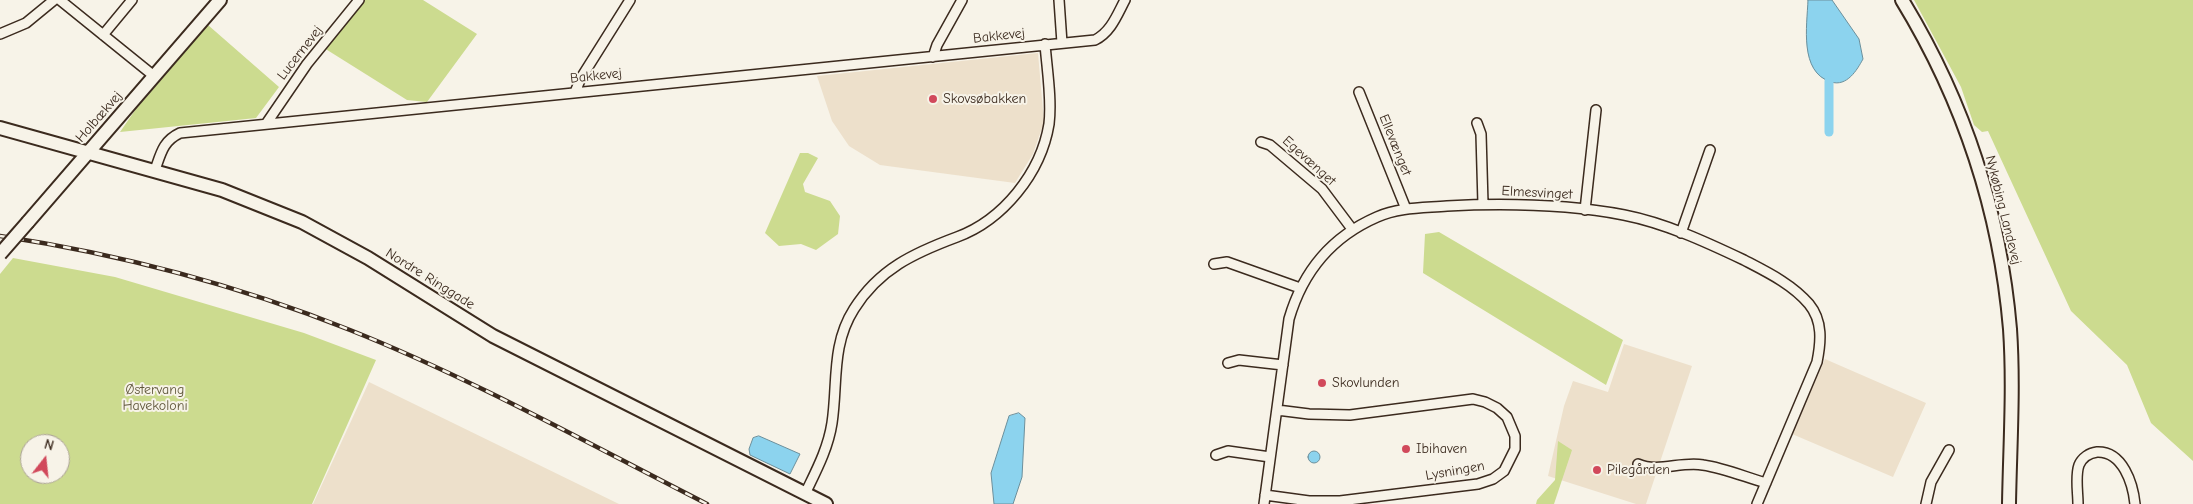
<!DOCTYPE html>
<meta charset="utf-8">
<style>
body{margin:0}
#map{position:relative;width:2193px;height:504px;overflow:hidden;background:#f7f3e8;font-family:"Comic Neue",sans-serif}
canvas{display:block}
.north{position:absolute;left:20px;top:434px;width:50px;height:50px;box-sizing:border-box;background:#f7f3e8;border:1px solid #aca397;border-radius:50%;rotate:16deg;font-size:14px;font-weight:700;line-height:20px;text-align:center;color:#3b2a1e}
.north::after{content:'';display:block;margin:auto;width:18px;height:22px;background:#d1495b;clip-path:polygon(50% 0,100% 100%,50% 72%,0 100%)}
</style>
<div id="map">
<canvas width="2193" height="504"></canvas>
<div class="north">N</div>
</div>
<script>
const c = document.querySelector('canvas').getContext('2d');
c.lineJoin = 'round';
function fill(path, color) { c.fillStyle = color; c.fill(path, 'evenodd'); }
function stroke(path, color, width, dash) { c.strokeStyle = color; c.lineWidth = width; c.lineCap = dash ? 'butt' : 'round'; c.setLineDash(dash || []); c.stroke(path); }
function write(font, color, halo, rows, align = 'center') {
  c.font = font + ' "Comic Neue",sans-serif'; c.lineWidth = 4; c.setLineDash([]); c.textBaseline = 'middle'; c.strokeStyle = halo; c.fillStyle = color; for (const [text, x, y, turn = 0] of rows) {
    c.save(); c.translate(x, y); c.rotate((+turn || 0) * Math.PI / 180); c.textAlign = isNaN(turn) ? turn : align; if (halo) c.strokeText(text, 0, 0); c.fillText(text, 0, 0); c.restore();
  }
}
const built = new Path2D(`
 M1038 53 1044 122 1033 154 1015 183 880 165 849 146 832 121 817 76Z
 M1624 344 1692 366 1646 504H1636L1548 476 1564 406 1573 381 1608 392Z
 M1825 359 1926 403 1893 477 1792 434Z
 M369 382 619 504H313Z`);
const green = new Path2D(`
 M362 0H423L477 34 427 102 407 100 324 48Z
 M1914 0H2193V461L2151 423 2127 365 2071 311 1988 131 1982 132 1974 125 1961 87Z
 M208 25 279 87 256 118 120 132 136 109Z
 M800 153H808L818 158 803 184 805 192 830 201 840 216 838 234 816 250 801 244 779 246 765 233Z
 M1439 232 1623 340 1606 385 1423 273 1425 234Z
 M13 258 115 277 304 333 376 360 312 504H0V274ZM30 444H60V474H30Z
 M1558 441 1572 450 1554 504H1536L1537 500 1555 480Z`);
const water = new Path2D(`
 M1808 0H1832L1859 39 1863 59C1857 70 1847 87 1831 82 1799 72 1807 26 1808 0Z
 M1019 413 1025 418 1022 477 1013 504H994L991 473 1009 416Z
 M759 436 800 454 790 474 750 455 749 449 753 438Z
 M1308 457a6 6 0 1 1 12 0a6 6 0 1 1-12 0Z`);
const canal = new Path2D(`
 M1829 81V132`);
const street = new Path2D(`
 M60 0 154 76
 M1059 0 1062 43
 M0 34 26 23 54 0
 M103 35 132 0
 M933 57 937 45 962 0
 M575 92 581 78 630 0
 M1359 92 1406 209
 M1477 123 1481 134 1483 204
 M266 124 307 64 359 0
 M1261 142 1270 145 1322 189 1352 229
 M155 170C161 153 163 141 180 133L1095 40C1111 32 1117 15 1125 0
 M1585 210 1596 110
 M1681 233 1710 150
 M1214 264 1227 262 1300 288
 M1228 363 1239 360 1283 365
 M1216 455 1228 451 1270 457
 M1638 464C1658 473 1681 461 1703 465 1724 468 1745 477 1766 483
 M805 494C816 471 828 449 832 423 838 383 831 345 854 309 879 269 914 253 957 237 1003 220 1041 173 1049 124 1052 99 1047 70 1045 44
 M1265 495 1309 501H1340L1478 484 1493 479 1504 471 1515 449V436L1507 417 1497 408 1485 402 1473 399 1350 415 1309 414 1277 410
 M1264 504 1289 319C1303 271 1331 237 1377 217 1399 207 1424 208 1447 206 1506 203 1566 204 1624 215 1665 223 1706 242 1744 260 1767 272 1792 284 1809 304 1823 321 1821 342 1817 362L1757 504
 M1926 504 1931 482 1949 450
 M2078 504C2078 492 2075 476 2079 465 2082 458 2089 453 2097 452 2123 451 2133 484 2135 504`);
const secondary = new Path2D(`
 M1902 0C1963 100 2000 212 2010 329 2014 387 2010 446 2009 504
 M0 128 222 190 302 222 368 258 493 336 826 504
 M28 222 220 0`);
const rail = new Path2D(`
 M0 236C120 254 237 285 350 330 473 379 589 444 707 504`);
const secondaryBridge = new Path2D(`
 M0 254 28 222`);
const markers = [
 [933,99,5,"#d1495b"],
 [1322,383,5,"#d1495b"],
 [1406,449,5,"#d1495b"],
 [1597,470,5,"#d1495b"]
];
const streetNames = [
 ["Bakkevej",999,36,-6],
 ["Lucernevej",300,53,-52],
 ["Bakkevej",596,76,-6],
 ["Holbækvej",99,117,-49],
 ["Ellevænget",1395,145,68],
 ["Egevænget",1309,161,42],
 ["Elmesvinget",1537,193,3],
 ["Nykøbing Landevej",2003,210,76],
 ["Nordre Ringgade",430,279,32],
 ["Lysningen",1455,471,-10]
];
const poiNames = [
 ["Skovsøbakken",943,99],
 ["Skovlunden",1332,383],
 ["Ibihaven",1416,449],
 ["Pilegården",1607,470]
];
const parkNames = [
 ["Østervang",155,390],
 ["Havekoloni",155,406]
];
fill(built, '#ede0cb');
fill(green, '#ccdb8f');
fill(water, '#8cd3ee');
stroke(water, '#6c8f9b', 1);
stroke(canal, '#8cd3ee', 9);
stroke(street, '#3b2a1e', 12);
stroke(secondary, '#3b2a1e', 16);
stroke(street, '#f7f3e8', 9);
stroke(secondary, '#f7f3e8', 12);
stroke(rail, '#3b2a1e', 4.5);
stroke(rail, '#f7f3e8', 2.5, [8]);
stroke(secondaryBridge, '#3b2a1e', 16, []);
stroke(secondaryBridge, '#f7f3e8', 12);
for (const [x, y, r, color] of markers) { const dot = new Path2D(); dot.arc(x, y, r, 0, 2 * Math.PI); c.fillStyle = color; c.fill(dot); stroke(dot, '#f7f3e8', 2); }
write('14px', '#3b2a1e', '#f7f3e8', streetNames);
write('14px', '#3b2a1e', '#f7f3e8', poiNames, 'left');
write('14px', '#5f563a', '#f7f3e8', parkNames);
</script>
